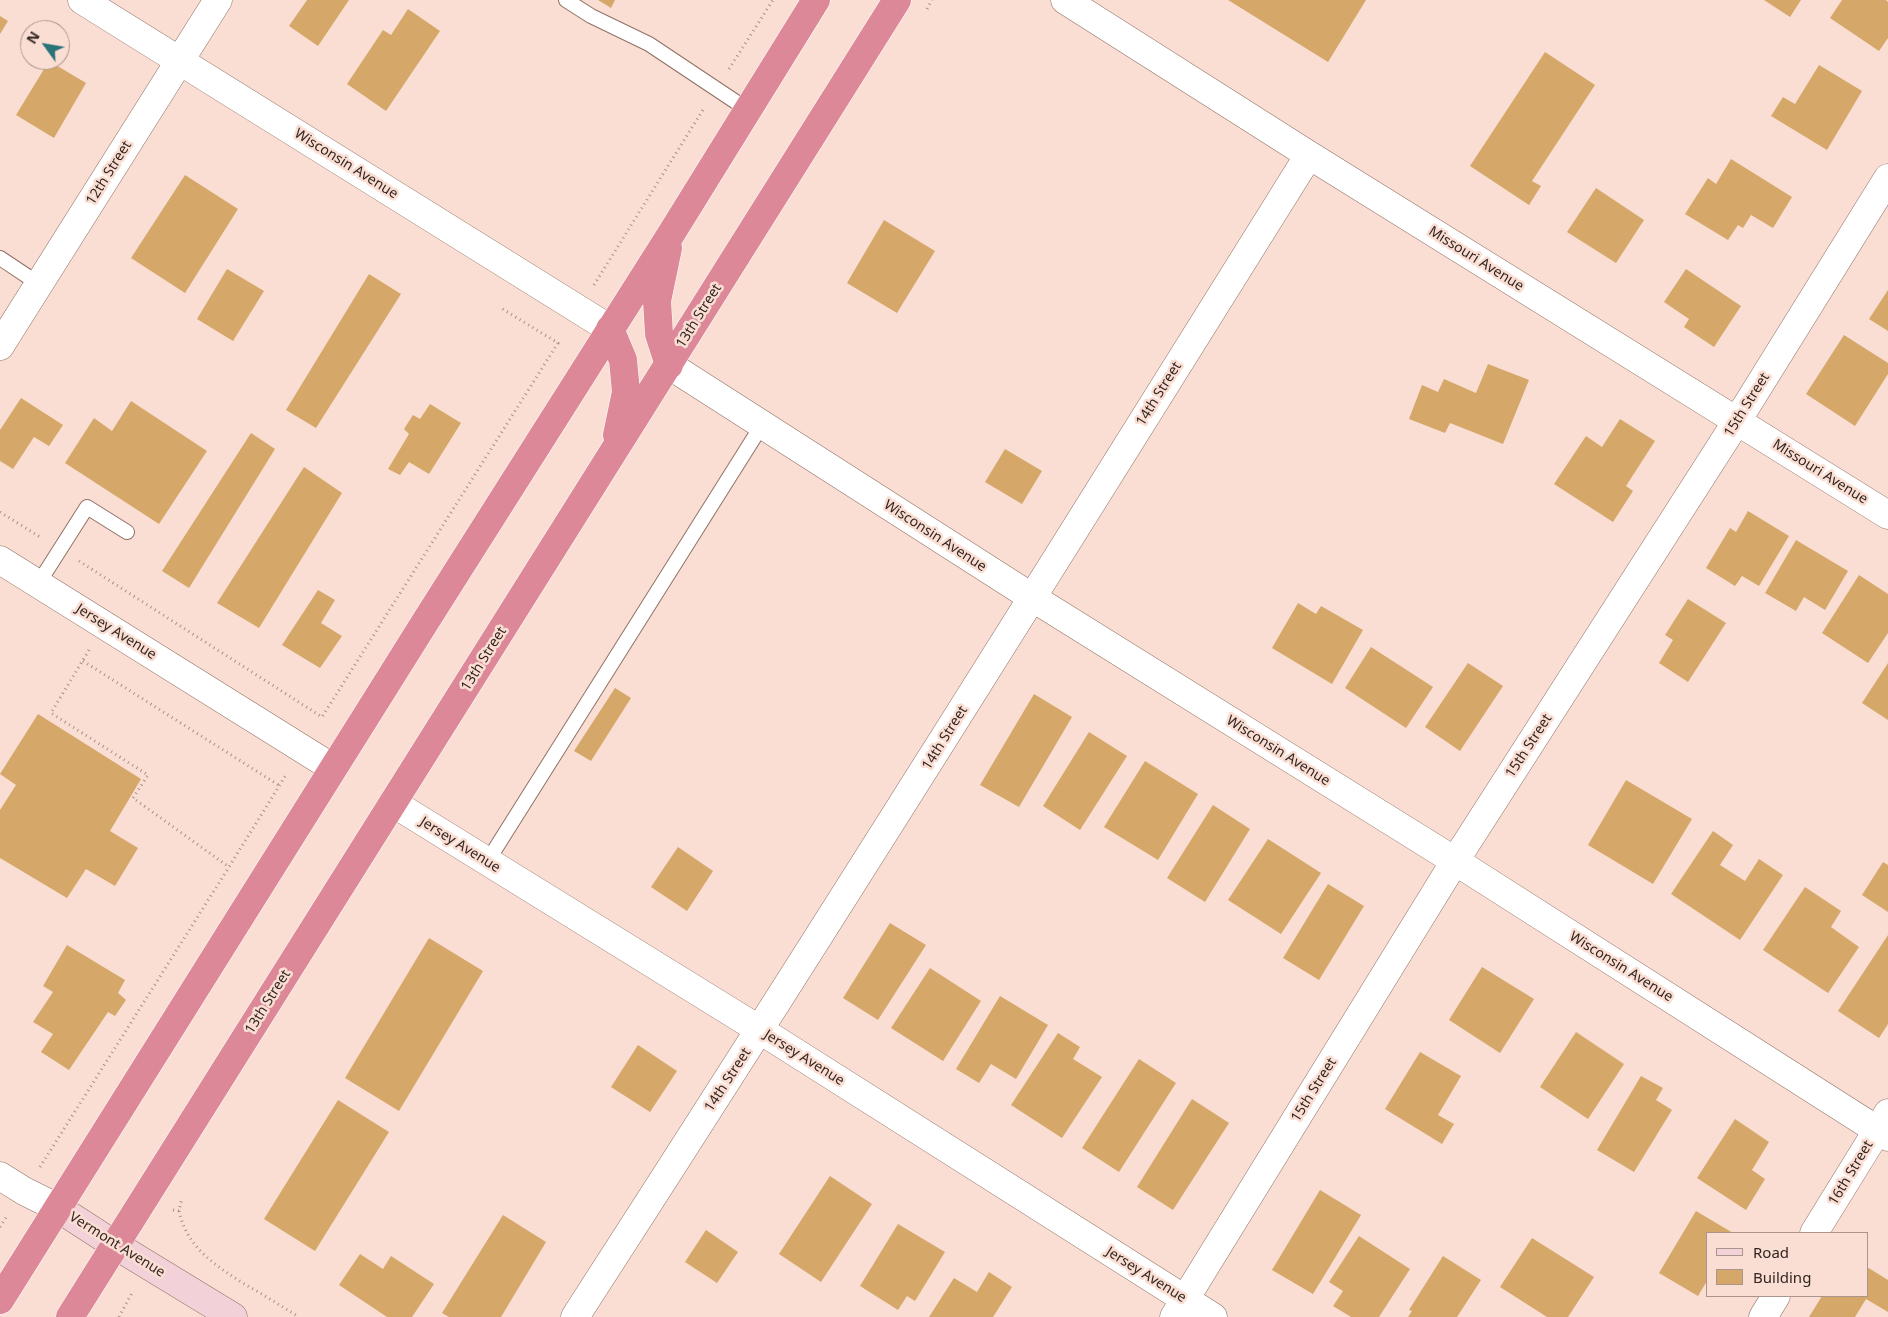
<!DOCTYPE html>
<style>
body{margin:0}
#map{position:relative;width:1888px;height:1317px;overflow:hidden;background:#faded3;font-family:"Noto Sans",sans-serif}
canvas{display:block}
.legend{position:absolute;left:1706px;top:1232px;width:162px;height:65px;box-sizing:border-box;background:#faded3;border:1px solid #aa948b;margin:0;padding:6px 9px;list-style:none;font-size:15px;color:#322520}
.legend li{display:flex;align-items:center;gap:10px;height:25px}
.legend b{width:25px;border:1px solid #aa948b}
.north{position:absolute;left:20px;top:20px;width:50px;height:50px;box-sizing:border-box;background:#faded3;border:1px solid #aa948b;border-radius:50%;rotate:302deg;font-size:14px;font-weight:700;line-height:20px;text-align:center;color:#322520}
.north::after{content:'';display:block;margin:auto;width:18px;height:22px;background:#297379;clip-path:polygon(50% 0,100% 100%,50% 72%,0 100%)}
</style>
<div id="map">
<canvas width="1888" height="1317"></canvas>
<ul class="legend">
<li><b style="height:6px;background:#f2d2d8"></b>Road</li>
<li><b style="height:14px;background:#d5a769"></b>Building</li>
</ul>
<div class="north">N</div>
</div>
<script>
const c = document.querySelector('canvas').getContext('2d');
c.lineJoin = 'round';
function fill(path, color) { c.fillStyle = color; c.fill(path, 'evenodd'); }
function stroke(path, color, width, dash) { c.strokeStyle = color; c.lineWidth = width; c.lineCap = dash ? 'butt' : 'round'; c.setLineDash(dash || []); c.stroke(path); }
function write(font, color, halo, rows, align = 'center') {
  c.font = font + ' "Noto Sans",sans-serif'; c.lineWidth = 5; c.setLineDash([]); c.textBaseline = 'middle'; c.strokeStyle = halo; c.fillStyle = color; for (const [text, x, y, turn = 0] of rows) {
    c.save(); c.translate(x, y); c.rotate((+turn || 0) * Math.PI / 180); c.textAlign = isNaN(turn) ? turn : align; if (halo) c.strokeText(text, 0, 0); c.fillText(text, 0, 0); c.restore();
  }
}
const building = new Path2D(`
 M307 0H349L318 46 289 26Z
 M598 0H615L611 8Z
 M1228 0H1366L1328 62Z
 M1764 0H1801L1790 17Z
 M1842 0H1886L1888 2V38L1879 51 1830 18Z
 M408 9 440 31 386 111 347 84 383 30 391 35Z
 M0 16 8 21 0 34Z
 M1545 52 1595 85 1532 181 1541 186 1529 205 1470 166Z
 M49 61 86 83 54 138 16 115Z
 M1819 65 1862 91 1827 150 1771 116 1783 97 1795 104Z
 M1731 159 1792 197 1773 228 1751 215 1743 228 1738 225 1728 240 1685 214 1708 178 1716 184Z
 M185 175 238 209 185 293 131 258Z
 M1596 188 1644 220 1616 263 1567 232Z
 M884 220 935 251 897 313 847 283Z
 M227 269 264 291 233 341 197 319Z
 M1686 269 1741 306 1714 347 1684 327 1689 319 1664 302Z
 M369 274 401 294 316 428 286 410Z
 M1888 290V331L1869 319Z
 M1844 335 1888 363V374L1855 426 1806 394Z
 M1488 364 1529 380 1503 444 1450 423 1445 433 1409 419 1422 385 1438 392 1444 379 1476 393Z
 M21 398 63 425 49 446 34 437 13 469 0 461V430Z
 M131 401 207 451 159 524 65 463 94 418 112 431Z
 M430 404 461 423 429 474 409 462 400 475 388 469 409 434 404 429 413 415 420 419Z
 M1620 419 1655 441 1626 486 1633 491 1613 522 1554 484 1586 436 1602 447Z
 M251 433 275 449 189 588 162 571Z
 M1005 449 1042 471 1022 504 985 482Z
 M304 467 342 493 259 628 217 603Z
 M1748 511 1789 536 1759 586 1742 576 1735 586 1706 568 1730 528 1736 532Z
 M1796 540 1848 571 1825 610 1804 597 1796 611 1765 593Z
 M1859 575 1888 594V633L1868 663 1822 633Z
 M318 590 335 600 321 623 342 636 320 668 282 645Z
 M1688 599 1726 623 1688 682 1659 663 1673 640 1665 635Z
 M1298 603 1316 614 1321 606 1363 630 1332 684 1272 648Z
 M1371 647 1433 687 1406 728 1345 688Z
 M1468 663 1503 686 1460 751 1425 727Z
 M1888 663V720L1862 703Z
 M615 688 631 698 591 761 574 751Z
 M1034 694 1072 717 1019 807 980 785Z
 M38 714 141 779 110 831 138 848 115 886 86 869 67 898 0 858V810L16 785 0 774Z
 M1089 732 1127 756 1080 830 1043 806Z
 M1145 761 1198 794 1158 860 1104 827Z
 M1626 780 1692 819 1653 884 1588 845Z
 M1213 805 1250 829 1205 902 1167 878Z
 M1713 831 1733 845 1720 865 1745 881 1759 859 1783 875 1740 940 1671 894Z
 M1268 839 1321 873 1281 934 1228 900Z
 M678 847 713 871 687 911 651 887Z
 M1883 862 1888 865V912L1862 895Z
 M1328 884 1364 906 1319 980 1283 958Z
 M1805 887 1841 911 1831 927 1859 947 1828 993 1763 950Z
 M890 923 926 945 878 1020 843 998Z
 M1888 935V1024L1879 1038 1838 1011Z
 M429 938 483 971 399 1111 345 1078Z
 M67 945 125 980 118 993 126 1000 115 1016 108 1012 69 1070 41 1052 53 1034 33 1022 53 992 43 986Z
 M1482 967 1534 999 1500 1053 1449 1020Z
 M930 968 981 1001 943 1061 891 1028Z
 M1000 996 1048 1025 1016 1079 991 1064 979 1083 956 1069Z
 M1576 1032 1624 1064 1588 1119 1540 1087Z
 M1058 1033 1080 1047 1073 1059 1102 1077 1062 1138 1011 1105Z
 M638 1045 677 1071 650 1112 611 1087Z
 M1420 1052 1461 1076 1438 1115 1454 1124 1442 1144 1385 1109Z
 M1139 1059 1176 1083 1119 1172 1082 1148Z
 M1641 1076 1663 1088 1656 1100 1672 1110 1634 1172 1597 1150Z
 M1192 1099 1229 1123 1173 1210 1137 1187Z
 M338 1100 389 1132 315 1251 264 1219Z
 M1735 1119 1769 1142 1752 1170 1765 1179 1746 1210 1697 1178Z
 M830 1176 872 1204 821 1282 779 1254Z
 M1320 1190 1361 1215 1313 1294 1272 1270Z
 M1696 1211 1733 1233H1707V1281L1698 1296 1659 1273Z
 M503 1215 546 1242 501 1317H449L442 1313Z
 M898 1224 945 1252 915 1301 907 1296 898 1310 860 1286Z
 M706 1230 738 1252 717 1283 685 1262Z
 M1359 1236 1410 1269 1379 1317H1351L1333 1306 1343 1291 1329 1282Z
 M1532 1238 1594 1277 1568 1317H1547L1500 1287Z
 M360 1254 383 1269 391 1256 434 1284 412 1317H387L339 1285Z
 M1443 1256 1481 1280 1457 1317H1408L1412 1311 1409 1310Z
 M1867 1267 1888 1280V1312L1866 1299 1855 1317H1809L1822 1296H1867Z
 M989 1272 1012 1287 993 1317H929L954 1278 977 1292Z`);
const path = new Path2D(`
 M927 9 932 0
 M729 69 773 0
 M594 285 704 108
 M0 512 40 537
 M79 561 322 717 558 343 501 308
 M89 650 51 713 148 775 133 798 229 867 286 775
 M83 661 280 786
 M40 1167 229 867
 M173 1210 179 1211 182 1198
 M179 1211C187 1248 216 1266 246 1285 264 1295 281 1306 299 1317
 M0 1227 7 1216
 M119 1317 133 1291`);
const service = new Path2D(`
 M566 0 591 16 649 44 748 110
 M0 258 39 284
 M38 584 87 507 127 532
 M487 862 762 425`);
const minor = new Path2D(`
 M82 0 610 329
 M1065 0 1309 155 1888 515
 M0 346 218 0
 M669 365 1033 598 1455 861 1888 1137
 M0 560 333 768
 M393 803 760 1030 1213 1317
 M1814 1233 1888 1113
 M575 1317C824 932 1066 544 1309 155
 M1174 1317 1455 861 1737 421 1888 178
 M1763 1317 1776 1296`);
const tertiary = new Path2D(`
 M0 1176 24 1191 58 1208`);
const secondary = new Path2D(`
 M58 1208 115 1245 233 1317`);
const trunk = new Path2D(`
 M668 248 657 301 659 334 669 365
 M610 329 623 360 626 392 617 435
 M0 1300 427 619 671 234 816 0
 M70 1317 897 0`);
const streetNames = [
 ["Wisconsin Avenue",346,164,32],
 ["12th Street",109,173,-58],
 ["Missouri Avenue",1476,259,32],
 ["13th Street",699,316,-58],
 ["14th Street",1159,394,-58],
 ["15th Street",1747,405,-58],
 ["Missouri Avenue",1820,472,32],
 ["Wisconsin Avenue",935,536,33],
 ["Jersey Avenue",116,632,32],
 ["13th Street",484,659,-58],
 ["14th Street",945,738,-58],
 ["15th Street",1529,746,-57],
 ["Wisconsin Avenue",1278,751,32],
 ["Jersey Avenue",460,845,32],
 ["Wisconsin Avenue",1621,967,32],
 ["13th Street",268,1002,-58],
 ["Jersey Avenue",804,1058,32],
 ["14th Street",728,1080,-57],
 ["15th Street",1314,1090,-58],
 ["16th Street",1851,1173,-59],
 ["Vermont Avenue",117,1245,32],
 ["Jersey Avenue",1146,1275,32]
];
fill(building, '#d5a769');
stroke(service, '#907165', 16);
stroke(minor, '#907165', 29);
stroke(tertiary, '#907165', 29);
stroke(secondary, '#907165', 29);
stroke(trunk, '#fff', 29);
stroke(path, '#a69088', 3, [1, 4]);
stroke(service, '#fff', 14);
stroke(minor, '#fff', 28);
stroke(tertiary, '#fff', 28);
stroke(secondary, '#f2d2d8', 28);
stroke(trunk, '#dc8898', 28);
write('14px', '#322520', '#faded3', streetNames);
</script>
